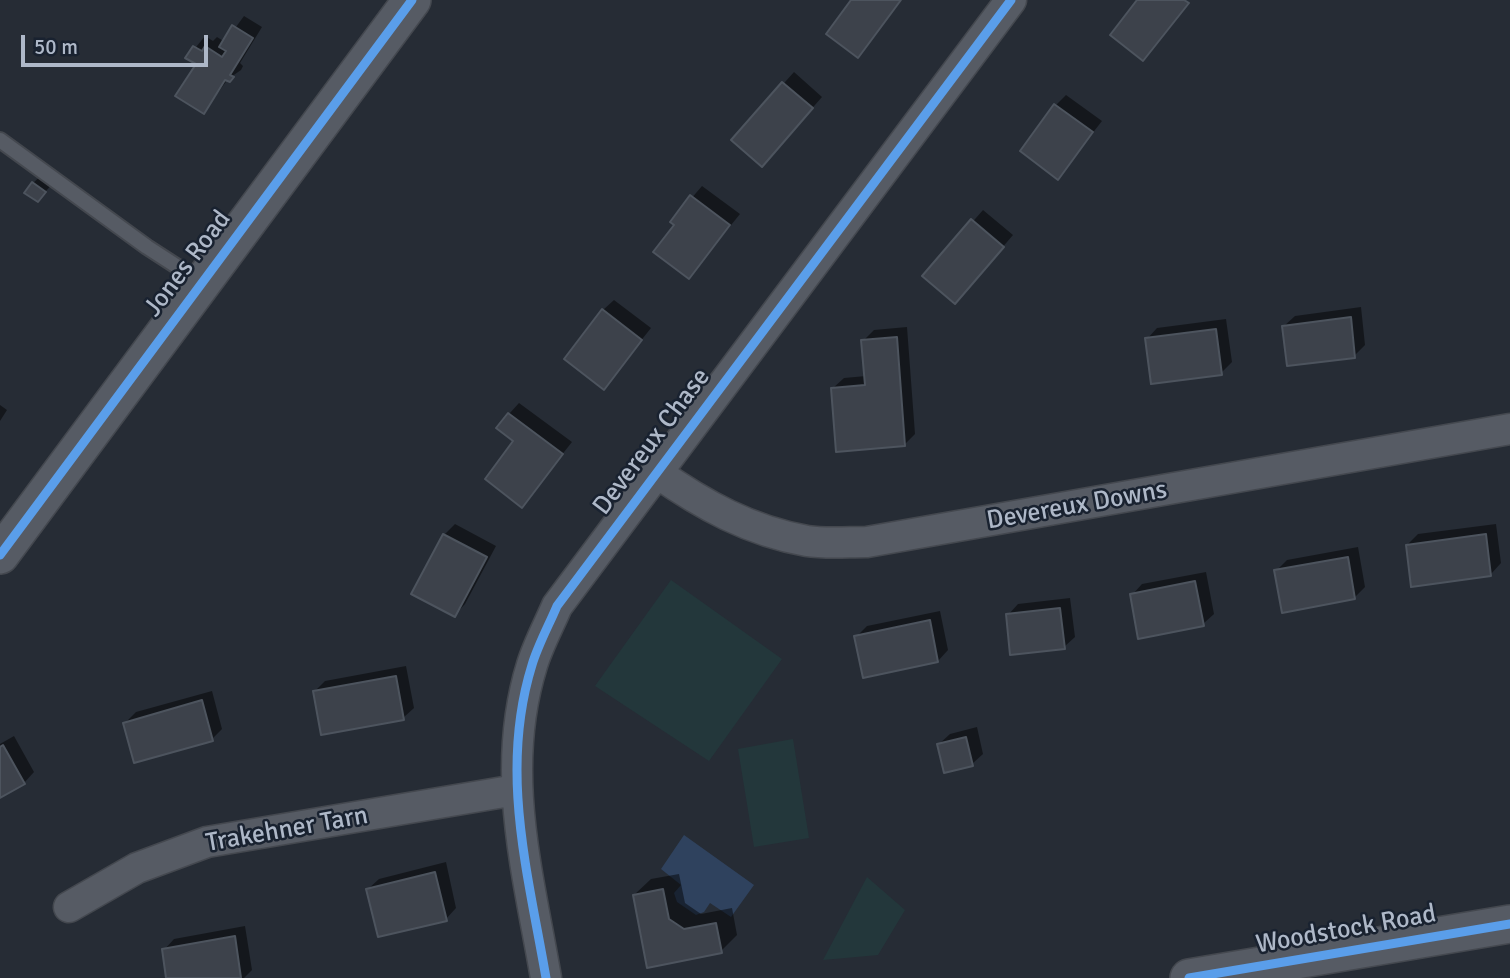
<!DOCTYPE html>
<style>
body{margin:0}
#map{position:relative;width:1510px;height:978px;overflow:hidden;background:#262c35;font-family:Signika,sans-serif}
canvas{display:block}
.scale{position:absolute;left:21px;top:35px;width:187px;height:32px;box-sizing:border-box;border:4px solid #aeb8c8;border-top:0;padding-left:9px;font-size:21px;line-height:24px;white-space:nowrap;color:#aeb8c8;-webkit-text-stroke:5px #192230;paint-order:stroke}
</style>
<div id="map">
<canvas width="1510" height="978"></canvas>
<div class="scale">50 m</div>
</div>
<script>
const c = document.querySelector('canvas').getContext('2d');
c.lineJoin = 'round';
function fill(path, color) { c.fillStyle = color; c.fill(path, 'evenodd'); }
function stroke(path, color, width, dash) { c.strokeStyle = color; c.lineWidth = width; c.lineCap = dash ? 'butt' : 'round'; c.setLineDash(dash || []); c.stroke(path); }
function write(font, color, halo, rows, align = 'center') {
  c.font = font + ' Signika,sans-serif'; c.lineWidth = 5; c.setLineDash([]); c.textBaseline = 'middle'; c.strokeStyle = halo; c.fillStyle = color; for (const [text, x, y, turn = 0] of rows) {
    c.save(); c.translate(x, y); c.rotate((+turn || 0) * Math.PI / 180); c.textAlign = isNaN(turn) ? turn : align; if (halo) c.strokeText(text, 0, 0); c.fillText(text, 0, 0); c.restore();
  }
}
const green = new Path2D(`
 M671 580 782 659 709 761 595 686Z
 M793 739 809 838 754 847 738 749Z
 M867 877 905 910 878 955 823 960Z`);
const water = new Path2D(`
 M684 835 754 885 731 917 710 903 704 912 696 915 677 902 674 893 681 885 661 869Z`);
const shadow = new Path2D(`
 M853 0H902L858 56Z
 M244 16 262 27 240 63 243 66 241 70 228 79 204 112 198 64 188 57 205 36 213 41 217 37 225 42Z
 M794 72 822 97 772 154 733 140Z
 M1066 95 1102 121 1058 177 1056 105Z
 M44 173 55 181 38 200 33 183Z
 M702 186 740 214 689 277 677 225 672 221Z
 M983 210 1013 235 965 291 925 276Z
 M614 300 651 328 604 387 603 310Z
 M1361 307 1365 345 1354 356 1284 326 1295 316Z
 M1226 319 1232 362 1221 373 1147 339 1157 328Z
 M907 327 915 434 905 444 833 388 844 378 866 376 863 341 874 330Z
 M519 403 572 442 522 505 516 441 509 414Z
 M0 405 7 410 0 421Z
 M455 524 496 546 465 604 455 615 414 593 444 535Z
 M1496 524 1501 563 1491 574 1407 545 1418 534Z
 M1358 547 1365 587 1354 598 1276 571 1287 560Z
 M1206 572 1214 614 1203 624 1132 595 1142 584Z
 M1070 598 1075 637 1064 647 1008 615 1018 604Z
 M940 611 948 650 938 661 856 637 867 626Z
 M406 666 414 708 403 718 315 691 325 681Z
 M212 691 222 729 212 739 125 723 136 712Z
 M977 727 983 754 972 764 939 744 950 734Z
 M14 736 34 772 24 783 0 796V744Z
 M446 862 456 908 446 919 368 889 379 879Z
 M679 874 685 903 701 914 732 908 737 935 721 951 649 966 634 895 651 879Z
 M245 926 252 970 244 978H168L164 950 174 939Z`);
const building = new Path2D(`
 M851 0H901L858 58 826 34Z
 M1137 0H1184L1189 3 1143 61 1110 35Z
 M232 25 253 38 230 75 234 77 230 82 225 80 204 114 175 96 196 64 185 58 193 46 202 51 205 46 222 57 226 51 219 47Z
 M782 82 813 108 762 167 731 140Z
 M1054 104 1093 132 1058 180 1020 151Z
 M32 182 46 192 38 202 24 193Z
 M690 195 730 225 689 279 653 252 674 225 670 222Z
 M971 219 1004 247 955 304 922 276Z
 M602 309 642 340 604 390 564 359Z
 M1351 317 1355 358 1287 366 1282 326Z
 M1216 329 1222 375 1151 384 1145 338Z
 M897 337 905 446 836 452 831 388 865 385 861 340Z
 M508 413 563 454 522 508 485 479 513 441 496 428Z
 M443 534 487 557 455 617 411 594Z
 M1486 534 1491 576 1411 587 1406 545Z
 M1348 557 1355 599 1282 613 1274 570Z
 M1195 581 1204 626 1138 639 1130 594Z
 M1060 608 1065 649 1010 655 1006 614Z
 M930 620 938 662 863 678 854 636Z
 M396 676 404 720 321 735 313 691Z
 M202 700 213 741 134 763 123 723Z
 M966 737 973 766 944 773 937 744Z
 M3 745 25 784 0 798V747Z
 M435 872 447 921 378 937 366 889Z
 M663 889 669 919 684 929 716 923 722 953 647 968 633 895Z
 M235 936 241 978H166L162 949Z`);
const service = new Path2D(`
 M0 140 147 247 201 282`);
const minor = new Path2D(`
 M656 472C703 505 750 531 807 541 826 544 847 542 867 542L1510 429
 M69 907 137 868 207 842 516 790
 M546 978C528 873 499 771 532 665 538 645 549 625 557 606L1011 0`);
const tertiary = new Path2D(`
 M0 555 412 0
 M1189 978 1510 924`);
const cycleway = new Path2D(`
 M0 555 412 0
 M546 978C528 873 499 771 532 665 538 645 549 625 557 606L1011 0
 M1189 978 1510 924`);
const streetNames = [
 ["Jones Road",188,264,-53],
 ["Devereux Chase",652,442,-53],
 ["Devereux Downs",1077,506,-10],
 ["Trakehner Tarn",287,830,-10],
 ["Woodstock Road",1346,930,-10]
];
fill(green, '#23373b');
fill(water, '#2f425e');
fill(shadow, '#0007');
fill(building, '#3d424b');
stroke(building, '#4d545e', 2);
stroke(service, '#44484f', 18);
stroke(minor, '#44484f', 33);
stroke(tertiary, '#44484f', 40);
stroke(service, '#565b64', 14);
stroke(minor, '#565b64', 30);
stroke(tertiary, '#565b64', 37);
stroke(cycleway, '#5a9eea', 9);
write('26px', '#aeb8c8', '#192230', streetNames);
</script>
